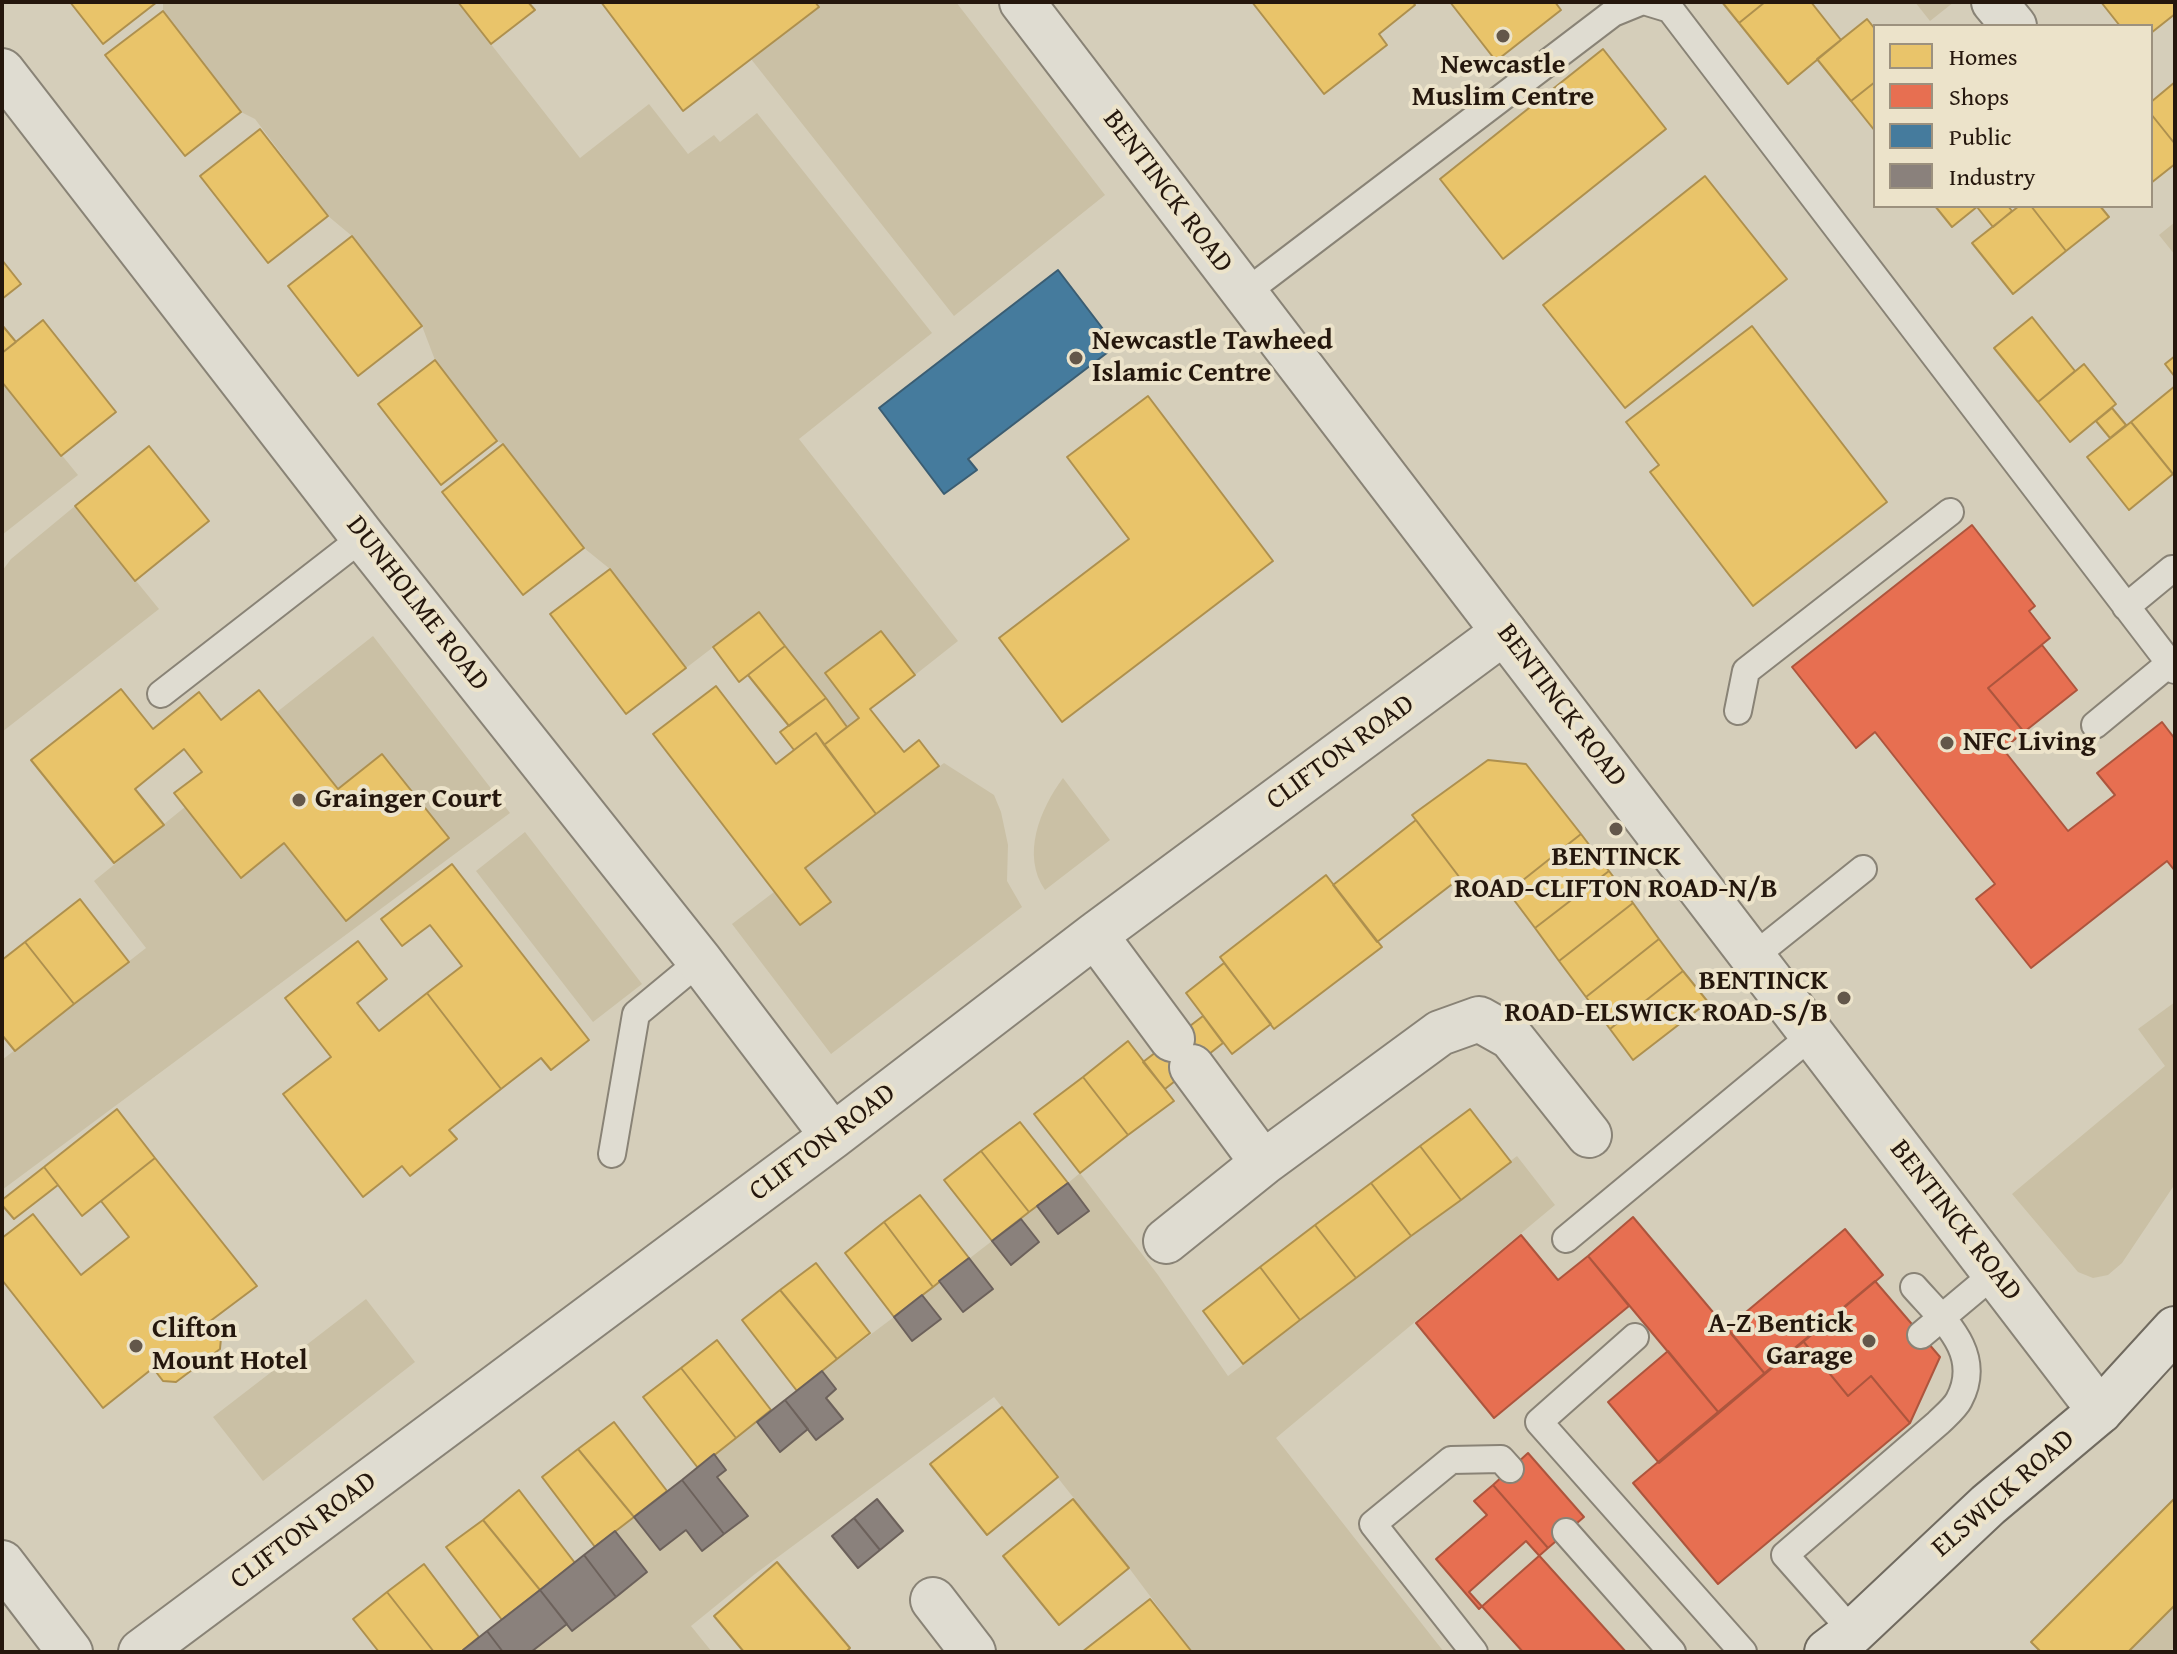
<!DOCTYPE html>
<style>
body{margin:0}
#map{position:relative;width:2177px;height:1654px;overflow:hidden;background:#d5ceba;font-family:"Gentium Book Plus",serif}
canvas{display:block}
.frame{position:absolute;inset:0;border:4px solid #25170d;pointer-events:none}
.legend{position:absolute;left:1873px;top:24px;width:280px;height:184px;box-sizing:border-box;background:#ece3ca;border:2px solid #9c917e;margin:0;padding:10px 14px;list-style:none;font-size:24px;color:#25170d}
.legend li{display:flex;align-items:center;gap:16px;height:40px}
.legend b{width:40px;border:2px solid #9c917e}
</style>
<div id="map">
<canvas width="2177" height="1654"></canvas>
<div class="frame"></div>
<ul class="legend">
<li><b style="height:22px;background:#e9c46a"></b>Homes</li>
<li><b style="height:22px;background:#e76f51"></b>Shops</li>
<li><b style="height:22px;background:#457b9d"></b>Public</li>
<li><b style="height:22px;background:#8a817c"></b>Industry</li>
</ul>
</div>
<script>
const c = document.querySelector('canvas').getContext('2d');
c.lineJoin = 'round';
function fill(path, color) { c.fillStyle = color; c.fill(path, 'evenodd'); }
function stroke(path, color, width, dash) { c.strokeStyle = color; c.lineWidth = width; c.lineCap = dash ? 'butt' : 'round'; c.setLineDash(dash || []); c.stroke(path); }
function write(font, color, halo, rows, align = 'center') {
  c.font = font + ' "Gentium Book Plus",serif'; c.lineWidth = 8; c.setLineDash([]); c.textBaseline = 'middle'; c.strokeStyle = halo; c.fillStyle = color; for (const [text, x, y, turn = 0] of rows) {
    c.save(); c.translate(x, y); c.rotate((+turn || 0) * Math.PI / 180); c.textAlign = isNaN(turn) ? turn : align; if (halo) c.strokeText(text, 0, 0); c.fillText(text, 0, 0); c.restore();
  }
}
const green = new Path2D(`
 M163 2H458L580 158 649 104 688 154 714 135 720 142 757 113 932 333 799 439 958 641 915 675 881 631 825 673 859 718 847 727 759 612 686 668 610 569 584 548 503 444 497 441 435 360 422 326 352 236 328 216 255 119 241 112 163 11Z
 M815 2H956L1105 195 954 316 751 59 819 7Z
 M1915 2H1954L1930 21Z
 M2175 222V255L2159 235Z
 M2 382 78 475 2 535Z
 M75 506 159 609 2 732V571L11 559Z
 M373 636 510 813 2 1190V1060L146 948 94 881 185 807 241 878 284 843 346 920 448 838 383 755 338 789 277 712Z
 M944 763 994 795 1001 812 1008 845 1007 881 1022 907 831 1054 732 924 774 892 800 925 830 902 805 868Z
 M1063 778 1110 840 1045 890C1021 855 1040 809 1063 778Z
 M525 832 642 984 593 1022 476 871Z
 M2175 1002V1184L2122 1263 2108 1275 2093 1278 2078 1272 2012 1194 2165 1066 2138 1029Z
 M1517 1156 1555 1205 1276 1438 1444 1652H1192L1129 1568 994 1397 755 1574 691 1626 712 1652H531L567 1624 572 1630 647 1573 615 1531 634 1517 660 1550 686 1530 702 1551 748 1516 717 1477 726 1470 714 1454 757 1422 780 1451 808 1429 817 1440 842 1419 826 1398 836 1389 822 1371 894 1317 913 1340 941 1319 922 1295 992 1241 1011 1265 1039 1243 1021 1219 1037 1206 1058 1234 1088 1211 1068 1183 1080 1173 1158 1275 1228 1376Z
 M366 1299 415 1362 263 1481 213 1417Z
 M2175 1605V1646L2169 1652H2128Z`);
const homes = new Path2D(`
 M70 2H157L103 44Z
 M458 2H528L535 10 491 44Z
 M601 2H815L819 7 683 111Z
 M1252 2H1413L1415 5 1379 34 1387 45 1324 94Z
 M1450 2H1555L1561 10 1496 61Z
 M1722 2H1765L1739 23Z
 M1765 2H1811L1841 40 1788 84 1739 23Z
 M2101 2H2175V14L2151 33V26H2120Z
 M163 11 241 112 185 156 105 55Z
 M1867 19 1875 29V82L1851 101 1817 59Z
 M1603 49 1666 129 1503 259 1440 179Z
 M1875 82V131L1851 101Z
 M2175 82V144L2151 114V102Z
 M2151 114 2175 144V164L2151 183Z
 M260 129 328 216 268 263 200 176Z
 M1705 176 1787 279 1625 408 1543 305Z
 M1935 206H1978L1952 227Z
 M2008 206 2012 211 1993 227 1977 207Z
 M2019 206H2031L2066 251 2013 294 1972 243Z
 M2031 206H2100L2109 217 2066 251Z
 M352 236 422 326 358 376 288 286Z
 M2 260 21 284 2 299Z
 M2032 317 2075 371 2038 402 1994 348Z
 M43 320 116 412 61 456 2 382V353Z
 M2 325 16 342 2 353Z
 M1752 326 1887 502 1753 606 1650 472 1659 465 1626 422Z
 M2175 356V377L2165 364Z
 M435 360 497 441 441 485 378 404Z
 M2084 364 2116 404 2070 442 2038 402Z
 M2175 386V472L2173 474 2131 422Z
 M1148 396 1273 561 1062 722 999 638 1129 539 1067 457Z
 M2112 408 2126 425 2110 438 2096 421Z
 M2131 422 2173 474 2129 510 2087 457Z
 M503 444 584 548 523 595 442 492Z
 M149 446 209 521 135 581 75 506Z
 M610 569 686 668 626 714 550 614Z
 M759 612 785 646 739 682 713 647Z
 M881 631 915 675 870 709 904 752 919 740 939 766 876 814 824 745 859 718 825 673Z
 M785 646 826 698 789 726 748 675Z
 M716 686 776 764 816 733 876 814 805 868 831 902 800 925 653 734Z
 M121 689 153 729 199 692 221 720 259 690 338 789 382 754 449 838 346 921 284 843 241 878 174 793 202 772 184 749 135 789 164 825 114 863 31 760Z
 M826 698 847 727 824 745 816 733 794 750 780 732Z
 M1488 760 1526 764 1581 834 1508 892 1460 878 1412 815Z
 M1416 820 1460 878 1377 942 1333 885Z
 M1581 834 1609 871 1535 928 1508 892Z
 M452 864 589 1040 551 1070 541 1058 501 1089 427 993 462 966 430 925 402 946 381 919Z
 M1609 871 1633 903 1559 961 1535 928Z
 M1326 875 1382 947 1274 1029 1220 957Z
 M80 899 129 962 74 1004 25 942Z
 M1633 903 1659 939 1586 997 1559 961Z
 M1659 939 1683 971 1610 1029 1586 997Z
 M358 941 387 979 357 1003 379 1031 427 993 501 1089 449 1130 457 1139 410 1176 402 1166 363 1197 283 1094 331 1057 285 998Z
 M25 942 74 1004 15 1051 2 1035V960Z
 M1224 963 1271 1024 1232 1054 1186 993Z
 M1683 971 1708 1002 1633 1060 1610 1029Z
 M1203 1016 1223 1043 1165 1089 1143 1062Z
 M1128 1041 1174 1101 1128 1135 1083 1077Z
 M1083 1077 1128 1135 1080 1173 1034 1114Z
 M117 1109 155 1158 82 1216 44 1167Z
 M1470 1109 1511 1162 1461 1200 1420 1146Z
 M1020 1122 1068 1183 1029 1212 981 1151Z
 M1420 1146 1461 1200 1411 1236 1371 1183Z
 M981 1151 1029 1212 992 1241 944 1180Z
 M155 1158 257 1286 209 1322 221 1338 220 1349 176 1382 163 1381 153 1368 103 1408 2 1280V1238L33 1214 81 1275 129 1237 101 1201Z
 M44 1167 58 1185 14 1219 2 1205V1200Z
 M1371 1183 1411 1236 1356 1278 1315 1225Z
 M920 1195 969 1258 933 1287 884 1222Z
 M884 1222 933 1287 894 1317 845 1253Z
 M1315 1225 1356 1278 1300 1320 1260 1267Z
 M816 1263 870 1333 837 1359 780 1290Z
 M1260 1267 1300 1320 1243 1364 1203 1311Z
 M780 1290 837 1359 797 1391 742 1320Z
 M717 1340 771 1410 736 1438 681 1368Z
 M681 1368 736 1438 698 1468 643 1397Z
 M1002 1407 1058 1477 987 1535 930 1464Z
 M614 1422 667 1491 634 1517 578 1449Z
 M578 1449 634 1517 595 1547 542 1477Z
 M519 1490 575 1563 540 1590 483 1520Z
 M2175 1498V1605L2128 1652H2041L2031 1642Z
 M1073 1499 1129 1568 1059 1625 1003 1556Z
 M483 1520 540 1590 502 1620 446 1547Z
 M777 1562 850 1648 846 1652H744L714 1616Z
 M424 1564 479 1637 461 1652H434L387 1592Z
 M387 1592 434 1652H379L353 1619Z
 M1150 1599 1192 1652H1082Z`);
const shops = new Path2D(`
 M1972 525 2035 606 2029 611 2050 638 1988 688 2024 732 2003 749 2068 831 2115 795 2097 773 2162 722 2175 739V871L2167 861 2031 968 1976 899 1995 884 1875 732 1856 748 1792 667Z
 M2042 645 2077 690 2024 732 1988 688Z
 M1633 1217 1765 1374 1719 1413 1588 1256Z
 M1845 1229 1883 1275 1765 1374 1727 1328Z
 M1521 1235 1558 1280 1588 1256 1629 1306 1494 1418 1416 1323Z
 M1875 1281 1940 1357 1910 1423 1871 1376 1848 1396 1803 1341Z
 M1803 1341 1848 1396 1871 1376 1910 1423 1718 1584 1633 1483Z
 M1668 1351 1719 1413 1659 1463 1608 1402Z
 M1528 1453 1584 1517 1548 1548 1493 1485Z
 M1493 1485 1548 1548 1479 1609 1436 1559 1487 1515 1474 1501Z
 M1526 1541 1626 1652H1523L1469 1592Z`);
const public = new Path2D(`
 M1058 270 1116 346 968 459 977 470 944 494 879 408Z`);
const industry = new Path2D(`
 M1068 1183 1089 1211 1058 1234 1037 1206Z
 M1021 1219 1039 1242 1011 1265 992 1241Z
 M969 1258 993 1289 963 1312 939 1281Z
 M922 1295 941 1319 912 1341 894 1317Z
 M822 1371 836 1389 826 1398 843 1419 816 1440 785 1400Z
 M785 1400 808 1429 780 1452 757 1422Z
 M714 1454 726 1470 717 1477 748 1516 724 1534 682 1480Z
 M682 1480 724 1534 702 1551 686 1530 660 1550 634 1517Z
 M877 1499 903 1531 880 1550 854 1518Z
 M854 1518 880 1550 858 1568 832 1536Z
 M615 1531 647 1572 616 1597 584 1555Z
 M584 1555 616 1597 572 1631 540 1590Z
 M540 1590 567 1624 531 1652H503L487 1631Z
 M487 1631 503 1652H465L463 1650Z`);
const service = new Path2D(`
 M1647 2 1670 9 2175 670
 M1245 293 1613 13 1640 2
 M2126 607 2172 569
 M161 694 363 537
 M1738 711 1746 671 1950 512
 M2095 725 2170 663
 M1753 957 1863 869
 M612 1154 636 1014 700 961
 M1566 1239 1812 1035
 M1921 1335 1995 1273
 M1635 1337 1539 1422 1743 1652
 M1566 1532 1672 1652
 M1853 1632 1785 1555 1938 1423C1945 1416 1955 1408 1959 1400 1984 1353 1943 1320 1914 1287
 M1474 1652 1373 1524 1451 1460 1501 1459 1510 1469`);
const minor = new Path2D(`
 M1994 2 2014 26
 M2 71 363 537 700 961 833 1136
 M1095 935 1172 1039
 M1192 1067 1263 1163
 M1166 1241 1263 1163 1440 1033 1479 1019 1511 1037 1589 1135
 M2 1563 70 1652
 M933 1600 973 1652
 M141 1652 833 1136 1095 935 1504 632`);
const tertiary = new Path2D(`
 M1022 2 2100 1411`);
const secondary = new Path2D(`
 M1827 1652 1853 1632 1988 1505 2100 1411 2175 1329`);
const markers = [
 [1503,36,8,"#63574a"],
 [1076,358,8,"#63574a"],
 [1947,743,8,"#63574a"],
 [299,800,8,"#63574a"],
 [1616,829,8,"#63574a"],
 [1844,998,8,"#63574a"],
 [1869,1341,8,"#63574a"],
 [136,1346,8,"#63574a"]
];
const poiNames = [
 ["Newcastle",1503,66,"center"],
 ["Muslim Centre",1503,98,"center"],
 ["Newcastle Tawheed",1092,342],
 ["Islamic Centre",1092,374],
 ["NFC Living",1963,743],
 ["Grainger Court",315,800],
 ["BENTINCK",1616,858,"center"],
 ["ROAD-CLIFTON ROAD-N/B",1616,890,"center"],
 ["BENTINCK",1828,982,"right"],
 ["ROAD-ELSWICK ROAD-S/B",1828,1014,"right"],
 ["A-Z Bentick",1853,1325,"right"],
 ["Garage",1853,1357,"right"],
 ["Clifton",152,1330],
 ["Mount Hotel",152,1362]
];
const streetNames = [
 ["BENTINCK ROAD",1167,192,53],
 ["DUNHOLME ROAD",417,604,52],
 ["BENTINCK ROAD",1561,706,53],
 ["CLIFTON ROAD",1341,753,-36],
 ["CLIFTON ROAD",823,1143,-37],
 ["BENTINCK ROAD",1955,1221,52],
 ["ELSWICK ROAD",2004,1494,-41],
 ["CLIFTON ROAD",304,1531,-37]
];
fill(green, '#cac0a5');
fill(homes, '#e9c46a');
stroke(homes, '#ae904e', 2);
fill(shops, '#e76f51');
stroke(shops, '#ad553d', 2);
fill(public, '#457b9d');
stroke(public, '#3b5d72', 2);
fill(industry, '#8a817c');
stroke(industry, '#6c615b', 2);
stroke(service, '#898376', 30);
stroke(minor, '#898376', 48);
stroke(tertiary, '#898376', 48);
stroke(secondary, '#706a5f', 48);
stroke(service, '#dfdcd1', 26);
stroke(minor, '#dfdcd1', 44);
stroke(tertiary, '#dfdcd1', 44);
stroke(secondary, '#dfdcd1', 44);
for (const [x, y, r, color] of markers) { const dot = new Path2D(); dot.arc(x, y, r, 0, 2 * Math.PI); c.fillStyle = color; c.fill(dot); stroke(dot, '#ece3ca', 3); }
write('bold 28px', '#25170d', '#ece3ca', poiNames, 'left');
write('28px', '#25170d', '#ece3ca', streetNames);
</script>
